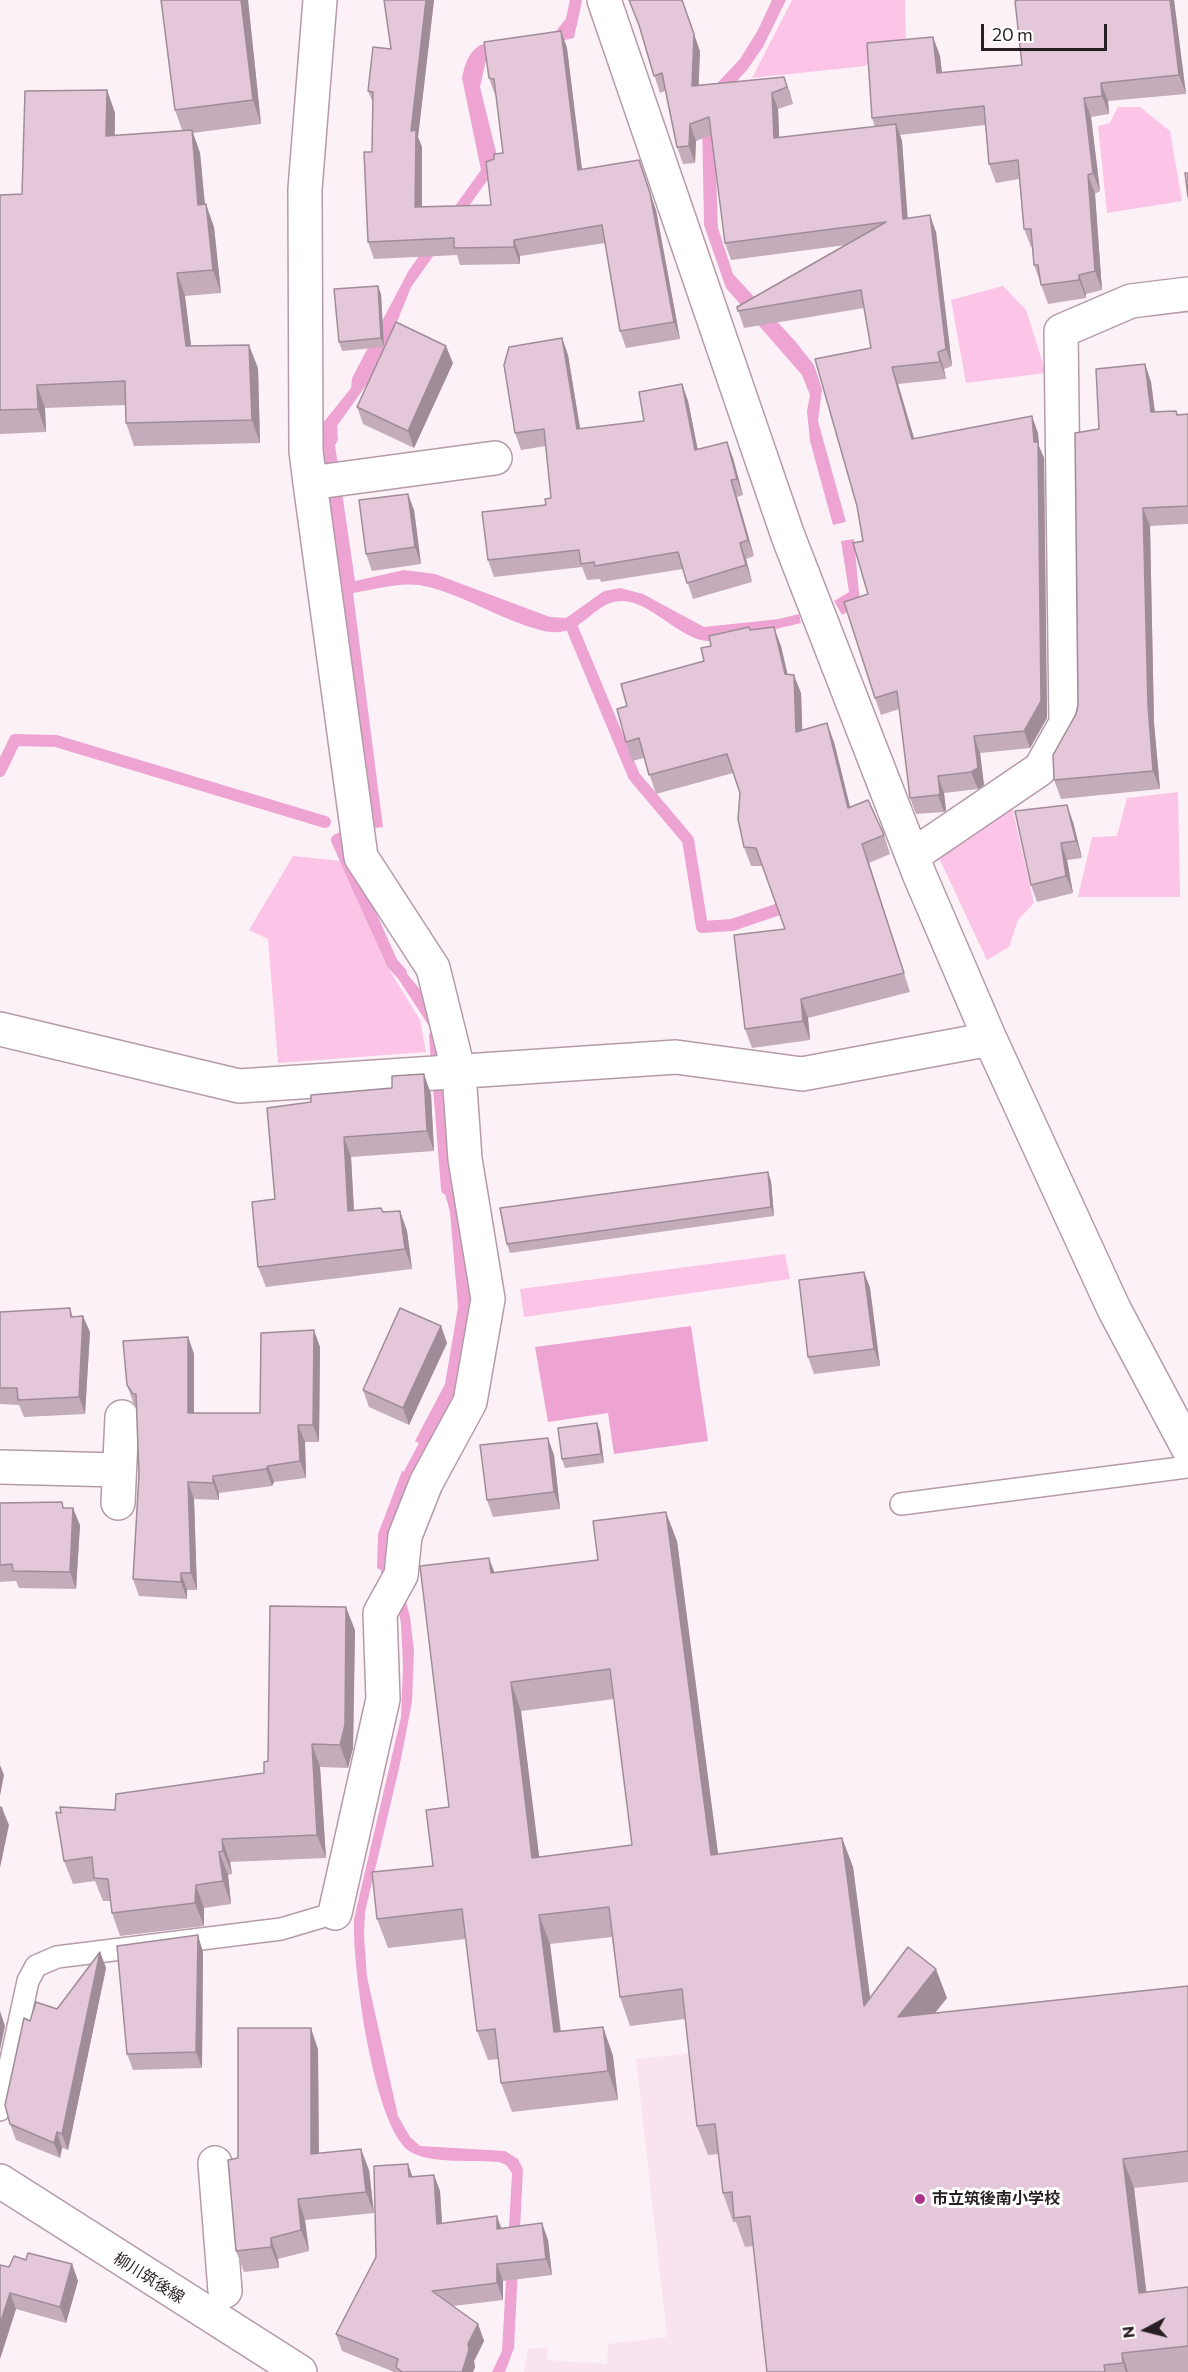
<!DOCTYPE html>
<meta charset="utf-8">
<style>
body{margin:0}
#map{position:relative;width:1188px;height:2372px;overflow:hidden;background:#fdf1f8;font-family:Commissioner,sans-serif}
canvas{display:block}
.north{position:absolute;left:1116px;top:2300px;width:60px;height:60px;-webkit-text-stroke:4px #fff;paint-order:stroke;rotate:263deg;font-size:16px;font-weight:700;line-height:24px;text-align:center;color:#271e24}
.north::after{content:'';display:block;margin:auto;width:21px;height:27px;background:#271e24;clip-path:polygon(50% 0,100% 100%,50% 72%,0 100%)}
.scale{position:absolute;left:981px;top:24px;width:126px;height:27px;box-sizing:border-box;border:3px solid #271e24;border-top:0;padding-left:8px;font-size:18px;line-height:21px;white-space:nowrap;color:#271e24;-webkit-text-stroke:4px #fff;paint-order:stroke}
</style>
<div id="map">
<canvas width="1188" height="2372"></canvas>
<div class="north">N</div>
<div class="scale">20 m</div>
</div>
<script>
const c = document.querySelector('canvas').getContext('2d');
c.lineJoin = 'round';
function fill(path, color) { c.fillStyle = color; c.fill(path, 'evenodd'); }
function stroke(path, color, width, dash) { c.strokeStyle = color; c.lineWidth = width; c.lineCap = dash ? 'butt' : 'round'; c.setLineDash(dash || []); c.stroke(path); }
function write(font, color, halo, rows, align = 'center') {
  c.font = font + ' Commissioner,"Noto Sans JP",sans-serif'; c.lineWidth = 6; c.setLineDash([]); c.textBaseline = 'middle'; c.strokeStyle = halo; c.fillStyle = color; for (const [text, x, y, turn = 0] of rows) {
    c.save(); c.translate(x, y); c.rotate((+turn || 0) * Math.PI / 180); c.textAlign = isNaN(turn) ? turn : align; if (halo) c.strokeText(text, 0, 0); c.fillText(text, 0, 0); c.restore();
  }
}
const built = new Path2D(`
 M1188 2001V2372H524L528 2349 548 2347 547 2360 607 2364 608 2344 667 2337 636 2059Z`);
const green = new Path2D(`
 M792 0H905L906 45 876 48 866 66 752 78Z
 M1118 107H1140L1170 131 1182 201 1107 213 1098 126 1110 123Z
 M1003 286 1026 310 1046 373 966 383 951 300Z
 M1178 792 1180 897H1078L1092 837 1117 836 1127 798Z
 M1012 807 1034 903 1018 920 1009 947 987 960 938 856Z
 M293 856 341 861 384 961 420 1020 426 1052 278 1063 268 939 249 930Z
 M785 1254 790 1279 524 1317 520 1289Z`);
const water = new Path2D(`
 M772 0H786L763 47 747 70 722 97 714 119 718 228 733 274 795 341 814 365 822 389 818 421 846 522 833 525 810 441 807 411 810 395 802 375 726 288 704 225 702 117 707 94 740 59 758 30Z
 M568 16 578 17 574 38 492 56 486 60 480 87 499 164 411 287 385 352 367 384 337 426 338 440 335 445 355 581 404 570 435 574 550 617 566 618 604 591 620 588 643 594 704 627 779 619 799 614 801 623C772 629 738 642 707 641 679 639 650 600 621 601 590 602 582 642 540 630 502 620 467 597 429 587 405 580 377 589 353 593L383 827 368 829 324 456 323 423 351 388 352 378 409 270 481 170 462 78C465 64 468 53 480 45L556 31Z
 M854 539 860 604 842 615 834 601 849 592 841 541Z
 M395 959 436 1009 441 1046H434L429 1026 388 963Z
 M448 1172 453 1181 466 1251 465 1262 471 1303 455 1394 428 1448 415 1441 445 1384 458 1307 450 1212 440 1176Z
 M691 1326 708 1441 614 1454 608 1413 548 1422 535 1347Z
 M402 1471 412 1475 389 1537 410 1617 414 1651 412 1702 400 1764 365 1912 364 1936 367 1977 398 2116 410 2137 420 2146 505 2151 518 2159 523 2169 514 2348 505 2372H492L502 2351 512 2173 506 2165 499 2162C475 2160 428 2164 409 2151 373 2125 352 1964 354 1919L401 1717 403 1666 401 1624 398 1607 381 1580V1570L377 1568 378 1534Z`);
const stream = new Path2D(`
 M567 30 571 24 576 0
 M570 623 634 776 688 840 702 927 732 925 794 904
 M0 771 15 740 56 741 325 822
 M355 831 337 840 392 963 401 973
 M435 1036 447 1189
 M403 1486 431 1433`);
const lane = new Path2D(`
 M901 1504 1188 1467
 M0 2110 28 1981 36 1966 57 1957 281 1929 335 1913`);
const street = new Path2D(`
 M320 0 305 189 306 451 310 483 361 857 433 968 459 1073 465 1159 488 1299 470 1402 426 1483 405 1536 401 1575 380 1613 383 1699 335 1913
 M604 0 788 536 920 876 990 1039 1114 1309 1188 1448
 M310 483 495 458
 M912 856 1040 769 1066 723 1061 331 1131 301 1188 294
 M0 1029 239 1086 676 1057 802 1074 990 1039
 M0 1467 119 1470
 M118 1503 122 1417
 M215 2163 225 2291`);
const secondary = new Path2D(`
 M0 2181 300 2372`);
const wall = new Path2D(`
 M248 0 261 124 193 133 200 153 205 204 214 227 221 293 185 296 191 346 258 368 260 443 134 446 126 423 125 405 45 408 46 432 0 434V195L22 194 107 90 115 113V136L182 130 175 110Z
 M384 0H434L418 137 422 147V207L491 205 494 159 503 153 496 95H495L489 78 561 31 567 48 582 169 656 210 680 339 626 348 620 331 605 243 520 256V264L460 265 457 255 374 259 368 242 372 152 373 103 368 91 391 49Z
 M1019 0H1174L1186 94 1108 101 1109 114 1091 117 1100 191 1095 194 1102 290 1086 294V298L1048 304 1034 265 1032 247H1031L1024 229 1019 179 996 183 989 164 985 125 900 135 902 141 907 218 936 232 952 366 944 369 946 379 898 384 914 438 1038 433 1039 446 1044 458 1047 718 1030 748 980 753 984 785 978 789 944 793 946 810 944 812 916 814 910 798 899 709 881 715 875 698 868 594 863 541 871 348 864 308 744 328 737 307 846 245 731 260 725 243 711 135 696 141 695 163 683 164 677 147 665 91 660 93 640 30 700 51 698 85 784 77 793 104 778 109 779 138 875 127 872 118 933 37 940 56 942 73 1022 65Z
 M381 294 384 347 342 351 339 342Z
 M562 338 568 355 580 429 644 421 682 384 688 401 698 450 733 458 743 495 737 497 754 556 746 559 752 582 693 599 683 569 601 582 600 579 587 580 582 567 494 577 488 560 551 498 546 446 521 450 515 433Z
 M453 363 414 448 363 424 357 407Z
 M1145 364 1151 382 1155 412 1178 415 1188 414V524L1150 526 1154 723 1160 789 1061 799 1054 780 1078 705 1099 429Z
 M414 510 421 564 372 571 366 554Z
 M749 627 751 630 781 646 787 674 801 693 802 730 834 742 850 807 884 835 890 854 869 863 910 992 808 1018 810 1040 752 1048 745 1029 785 929 763 866H751L744 847 740 793 733 773 656 794 644 758 632 761 626 742 627 706 704 661 711 646Z
 M1073 822 1082 858 1067 860 1073 893 1037 902 1031 885Z
 M431 1094 434 1151 351 1157 354 1210 383 1212 400 1211 407 1231 412 1269 266 1287 258 1267 275 1199 267 1108Z
 M771 1181 774 1216 510 1253 507 1244Z
 M864 1272 870 1288 880 1366 814 1374 808 1357Z
 M70 1308 73 1317 90 1332 85 1414 24 1417 19 1405 0 1404V1312Z
 M441 1326 447 1343 409 1425 369 1407 363 1390Z
 M188 1337 194 1354V1413H260L320 1347 319 1442H305L306 1478 274 1482 272 1486 219 1493V1500L194 1499 197 1590H187V1599L139 1596 133 1579 139 1474 137 1408 133 1402 127 1385Z
 M597 1423 600 1432 604 1463 565 1468 562 1459Z
 M554 1455 560 1509 493 1517 487 1500Z
 M0 1503 64 1508 80 1525 76 1589 19 1588 16 1581 0 1582Z
 M677 1541 718 1854 842 1838 853 1867 870 1998H947L934 2013 1188 1986V2182L1134 2188 1146 2292 1188 2287V2372H767L753 2246 745 2247 736 2222H733L723 2193 718 2154 708 2155 697 2126 685 2019 630 2026 620 1997 612 1937 550 1944 561 2031 603 2027 613 2056 618 2100 512 2112 501 2083 499 2059 488 2060 477 2031 466 1939 388 1948 377 1919 433 1866 449 1807 495 1573 598 1560ZM614 1699 632 1845 539 1857 521 1711Z
 M355 1630 353 1748 348 1768 320 1767 326 1858 230 1862 232 1874 228 1875 231 1904 204 1908V1926L120 1936 112 1913 111 1901H103L95 1881 73 1884 64 1861 61 1813 115 1810 264 1773Z
 M100 1952 106 1968 68 2150 62 2148 60 2158 16 2140 10 2124 30 2021 57 2009Z
 M203 1952 202 2068 133 2070 127 2054Z
 M318 2049 319 2154 369 2170 374 2213 305 2220 309 2251 278 2259 279 2268 244 2272 236 2251 238 2158Z
 M434 2175 440 2191 442 2223 501 2228 548 2240 552 2275 503 2281V2300L453 2306 478 2324 484 2341 474 2361 475 2367 473 2372H394L342 2351 336 2334 376 2257 413 2177Z
 M26 2260 72 2264 78 2281 66 2323 16 2309 0 2359 9 2267Z`);
const shadedWall = new Path2D(`
 M241 0H248L261 124 253 100Z
 M426 0H434L418 137 422 147V224L415 207 411 131Z
 M682 0 700 51 698 103 692 86Z
 M1170 0H1174L1186 94 1179 75Z
 M561 31 567 48 584 187 578 170Z
 M933 37 940 56 944 92 937 73Z
 M784 77 790 93 793 104 787 87Z
 M1101 83 1108 101 1109 114 1102 96Z
 M107 90 115 113 114 159 106 136Z
 M772 93 778 109 780 155 774 138Z
 M1084 98 1091 117 1100 191 1093 173Z
 M690 124 696 141 695 163 689 146Z
 M896 124 902 141 909 235 903 219Z
 M192 130 200 153 207 228 198 205Z
 M639 160 656 210 680 339 674 322Z
 M1088 175 1095 194 1102 290 1095 271Z
 M206 204 214 227 221 293 213 270Z
 M930 215 936 232 952 366 946 349Z
 M514 240 520 256V264L514 247Z
 M177 273 185 296 194 369 186 346Z
 M1079 275 1086 294V298L1079 280Z
 M378 286 381 294 384 347 381 338Z
 M562 338 568 355 583 446 577 429Z
 M249 345 258 368 260 443 252 420Z
 M446 346 453 363 414 448 408 431Z
 M938 352 944 369 946 379 940 362Z
 M1145 364 1151 382 1157 430 1151 412Z
 M892 367 898 384 919 455 912 439Z
 M682 384 688 401 701 467 695 450Z
 M37 385 45 408 46 432 38 409Z
 M1032 416 1038 433 1039 446 1044 458 1047 718 1030 748 1024 731 1034 442Z
 M727 442 733 458 743 495 737 479Z
 M731 480 737 497 754 556 748 540Z
 M408 494 414 510 421 564 415 547Z
 M1143 508 1150 526 1154 723 1160 789 1153 771 1148 705Z
 M740 543 746 559 752 582 746 565Z
 M774 627 781 646 792 693 785 674Z
 M794 675 801 693 803 751 796 732Z
 M827 723 834 742 855 827 848 808Z
 M974 736 980 753 984 785 978 789 971 772Z
 M938 776 944 793 946 810 944 812 938 795Z
 M1067 805 1073 822 1082 858 1076 841Z
 M1061 843 1067 860 1073 893 1066 876Z
 M862 844 869 863 910 992 904 973Z
 M801 999 808 1018 810 1040 803 1021Z
 M424 1074 431 1094 434 1151 427 1131Z
 M344 1137 351 1157 355 1231 348 1211Z
 M768 1172 771 1181 774 1216 771 1207Z
 M400 1211 407 1231 412 1269 405 1249Z
 M864 1272 870 1288 880 1366 874 1349Z
 M83 1316 90 1332 85 1414 79 1397Z
 M441 1326 447 1343 409 1425 403 1408Z
 M314 1330 320 1347 319 1442 313 1425Z
 M188 1337 194 1354V1430L188 1413Z
 M597 1423 600 1432 604 1463 601 1454Z
 M298 1425 305 1442 306 1478 300 1461Z
 M548 1438 554 1455 560 1509 554 1492Z
 M268 1466 274 1482 272 1486 266 1469Z
 M213 1476 219 1493V1500L213 1483Z
 M188 1482 194 1499 197 1590 191 1573Z
 M73 1508 80 1525 76 1589 70 1572Z
 M666 1512 677 1541 722 1884 711 1855Z
 M489 1558 500 1587 491 1573Z
 M181 1573 187 1590V1599L181 1582Z
 M346 1607 355 1630 353 1748 348 1768 340 1745Z
 M511 1682 521 1711 543 1887 532 1858Z
 M312 1744 320 1767 326 1858 317 1835Z
 M0 1765 4 1775 0 1796Z
 M2 1808 9 1825 0 1868V1820Z
 M842 1838 853 1867 875 2035 864 2006Z
 M222 1839 230 1862 232 1874 223 1851Z
 M219 1852 228 1875 231 1904 223 1881Z
 M196 1885 204 1908V1926L195 1903Z
 M539 1915 550 1944 564 2061 554 2032Z
 M198 1935 203 1952 202 2068 196 2052Z
 M100 1952 106 1968 68 2150 62 2134Z
 M936 1969 947 1998 908 2047 898 2017Z
 M0 2011 5 2026 0 2050Z
 M603 2027 613 2056 618 2100 608 2071Z
 M311 2028 318 2049 319 2175 311 2154Z
 M57 2132 62 2148 60 2158 54 2143Z
 M361 2149 369 2170 374 2213 366 2192Z
 M1123 2159 1134 2188 1150 2322 1139 2293Z
 M408 2164 414 2181 409 2177Z
 M434 2175 440 2191 443 2240 437 2224Z
 M298 2199 305 2220 309 2251 301 2230Z
 M497 2216 503 2233 497 2229Z
 M542 2223 548 2240 552 2275 546 2259Z
 M271 2238 278 2259 279 2268 271 2247Z
 M72 2264 78 2281 66 2323 60 2307Z
 M497 2264 503 2281V2300L497 2283Z
 M10 2293 16 2309 0 2359V2324Z
 M478 2324 484 2341 474 2361 475 2367 473 2372H462L468 2344Z
 M1122 2353 1128 2372H1126L1123 2363Z`);
const building = new Path2D(`
 M161 0H241L253 100 175 110Z
 M384 0H426L411 131 416 130 415 207 491 205 486 162 494 159V154L503 153 494 79 489 78 484 42 561 31 578 170 639 160 650 193 674 322 620 331 602 225 514 240V247L454 248V238L368 242 364 152H372L373 92 368 91 373 47 391 49Z
 M629 0H682L694 34 692 86 784 77 787 87 772 93 774 138 896 124 903 219 930 215 946 349 938 352 940 362 892 367 912 439 1032 416 1034 442H1038L1041 701 1024 731 974 736 978 768 971 772 938 776 940 793 938 795 910 798 897 691 875 698 844 602 868 594 853 543 863 541 857 506 815 359 871 348 861 290 738 311 737 307 886 222 725 243 709 117 690 124 689 146 677 147 662 73 654 76 639 25Z
 M1019 0H1170L1179 75 1101 83 1102 96 1084 98 1093 173 1088 175 1095 271 1079 275V280L1041 285 1038 265H1034L1031 229H1024L1018 160 989 164 984 106 872 118 867 43 933 37 937 73 1022 65 1015 1Z
 M107 90 106 136 192 130 198 205 206 204 213 270 177 273 186 346 249 345 252 420 126 423 125 381 37 385 38 409 0 410V195L22 194 25 91Z
 M1185 173H1188V197Z
 M378 286 381 338 339 342 334 289Z
 M396 322 446 346 408 431 357 407Z
 M562 338 577 429 644 421 639 392 682 384 695 450 727 442 737 479 731 480 748 540 740 543 746 565 687 583 678 552 595 566 594 562 581 564 579 550 488 560 482 512 546 505 545 499 551 498 544 429 515 433 504 365 509 347Z
 M1145 364 1151 412 1176 411 1177 415 1188 414V506L1143 508 1148 705 1153 771 1054 780 1053 755 1076 714 1078 705 1075 433 1099 429 1096 369Z
 M408 494 415 547 366 554 359 500Z
 M749 627 750 630 774 627 785 674 794 675 796 732 827 723 848 808 868 800 884 835 862 844 904 973 801 999 803 1021 745 1029 734 935 785 929 756 848 744 847 738 819 740 793 727 754 649 775 639 738 626 742 617 709 627 706 621 684 704 661 701 648 711 646 709 636Z
 M1067 805 1076 841 1061 843 1066 876 1031 885 1015 811Z
 M424 1074 427 1131 344 1137 348 1211 381 1208 383 1212 400 1211 405 1249 258 1267 252 1202 275 1199 267 1108 311 1102V1095L392 1088V1076Z
 M768 1172 771 1207 507 1244 500 1208Z
 M864 1272 874 1349 808 1357 799 1280Z
 M70 1308 71 1317 83 1316 79 1397 18 1400 17 1388H0V1312Z
 M400 1308 441 1326 403 1408 363 1390Z
 M314 1330 313 1425H298L300 1461 268 1466 266 1469 213 1476V1483L188 1482 191 1573H181V1582L133 1579 139 1474 136 1394H133L127 1385 123 1341 188 1337V1413H260L261 1333Z
 M597 1423 601 1454 562 1459 558 1428Z
 M548 1438 554 1492 487 1500 480 1445Z
 M62 1502 63 1508H73L70 1572 13 1571 12 1564 0 1565V1503Z
 M666 1512 711 1855 842 1838 864 2006 908 1947 936 1969 898 2017 1188 1986V2151L1123 2159 1139 2293 1188 2287V2346L1122 2353 1123 2363 1104 2365 1105 2372H767L750 2216 734 2218 732 2192 723 2193 715 2124 697 2126 682 1989 620 1997 609 1907 539 1915 554 2032 603 2027 608 2071 501 2083 495 2029 477 2031 462 1909 377 1919 372 1872 433 1866 426 1810 449 1807 420 1566 489 1558 491 1573 598 1560 593 1521ZM610 1669 632 1845 532 1858 511 1682Z
 M270 1606 346 1607 345 1725 340 1745 312 1744 317 1835 222 1839 223 1851 219 1852 223 1881 196 1885 195 1903 112 1913 108 1879 94 1878 92 1857 64 1861 56 1812 61 1813 60 1807 115 1810 116 1794 264 1773V1762L268 1761Z
 M0 1807 2 1808 0 1820Z
 M198 1935 196 2052 127 2054 117 1946Z
 M100 1952 62 2134 57 2132 54 2143 10 2124 5 2105 24 2018 30 2021 36 2002 57 2009Z
 M238 2028H311V2154L361 2149 366 2192 298 2199 301 2230 271 2238V2247L236 2251 228 2160 238 2158Z
 M408 2164 409 2177 434 2175 437 2224 497 2216V2229L542 2223 546 2259 497 2264V2283L432 2291 478 2324 468 2344 469 2350 462 2372H402L396 2367 398 2359 336 2334 376 2257 374 2166Z
 M28 2253 72 2264 60 2307 10 2293 0 2324V2265L9 2267 14 2256 26 2260Z`);
const markers = [
 [920,2199,6,"#ac358b"]
];
const poiNames = [
 ["市立筑後南小学校",932,2199]
];
const streetNames = [
 ["柳川筑後線",149,2278,32]
];
fill(built, '#f8e3ef');
fill(green, '#fcc4e7');
fill(water, '#eea4d3');
stroke(stream, '#eea4d3', 12);
stroke(lane, '#b59baa', 24);
stroke(street, '#b59baa', 36);
stroke(secondary, '#b59baa', 36);
stroke(lane, '#fff', 21);
stroke(street, '#fff', 33);
stroke(secondary, '#fff', 33);
fill(wall, '#c4acbb');
fill(shadedWall, '#a08c98');
fill(building, '#e4c8d9');
stroke(building, '#a08c98', 1.5);
for (const [x, y, r, color] of markers) { const dot = new Path2D(); dot.arc(x, y, r, 0, 2 * Math.PI); c.fillStyle = color; c.fill(dot); stroke(dot, '#fff', 2); }
write('bold 16px', '#271e24', '#fff', poiNames, 'left');
write('16px', '#271e24', '#fff', streetNames);
</script>
